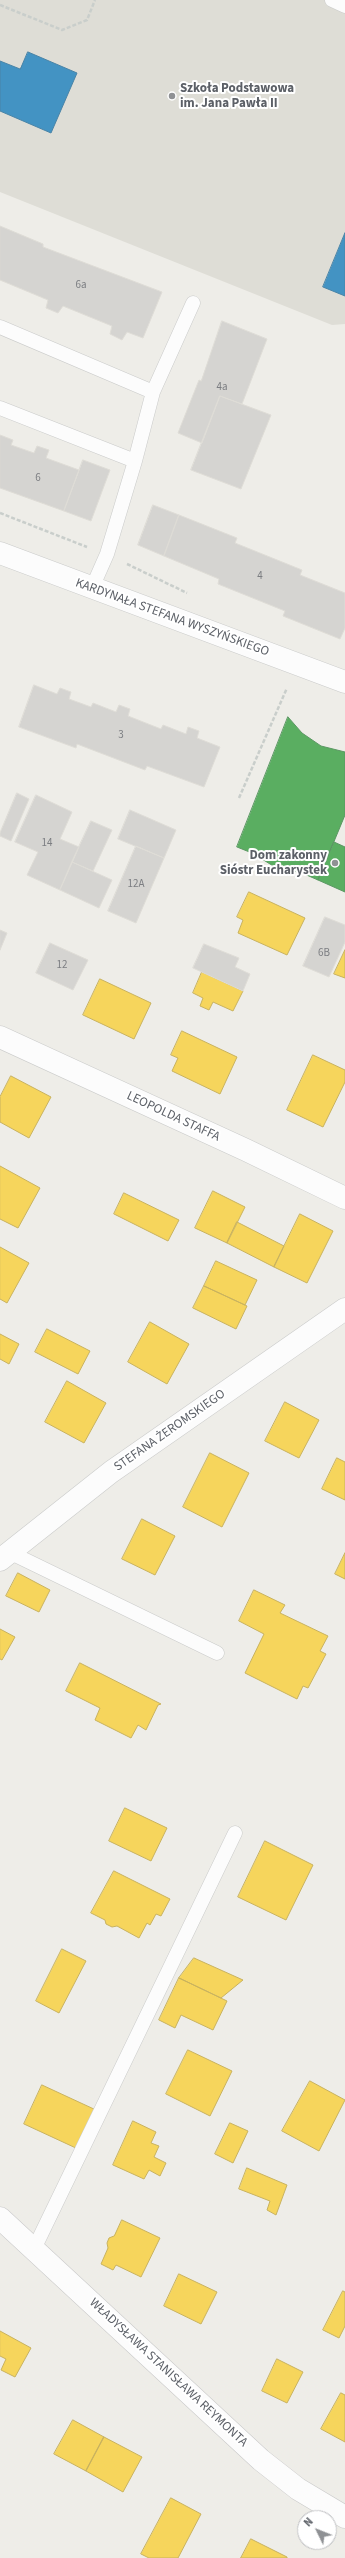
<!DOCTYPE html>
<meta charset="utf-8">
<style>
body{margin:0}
#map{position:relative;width:345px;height:2558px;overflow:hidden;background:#eeede8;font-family:"Source Sans 3",sans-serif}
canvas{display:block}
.north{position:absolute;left:297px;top:2510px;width:40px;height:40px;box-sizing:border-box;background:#fff;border:1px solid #bebfc2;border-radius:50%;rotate:313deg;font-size:11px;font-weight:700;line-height:16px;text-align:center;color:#5c6067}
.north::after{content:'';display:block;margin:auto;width:14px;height:18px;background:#8f9194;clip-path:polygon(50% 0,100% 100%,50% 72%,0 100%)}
</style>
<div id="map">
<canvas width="345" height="2558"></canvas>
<div class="north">N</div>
</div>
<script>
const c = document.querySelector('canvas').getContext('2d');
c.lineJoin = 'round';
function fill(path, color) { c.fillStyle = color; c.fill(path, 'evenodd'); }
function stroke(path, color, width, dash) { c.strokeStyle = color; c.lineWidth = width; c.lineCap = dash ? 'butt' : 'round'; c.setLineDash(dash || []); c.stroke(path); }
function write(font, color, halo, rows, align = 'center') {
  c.font = font + ' "Source Sans 3",sans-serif'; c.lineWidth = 4; c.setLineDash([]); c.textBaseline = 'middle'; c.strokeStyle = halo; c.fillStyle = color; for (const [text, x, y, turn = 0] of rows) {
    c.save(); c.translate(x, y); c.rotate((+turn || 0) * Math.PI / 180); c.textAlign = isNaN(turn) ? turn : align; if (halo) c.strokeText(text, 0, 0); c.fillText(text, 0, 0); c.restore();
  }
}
const education = new Path2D(`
 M0 0H345V324L332 325 0 192Z`);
const homes = new Path2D(`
 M249 892 305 918 287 955 238 933 243 920 237 917Z
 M345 950V978L334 974Z
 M202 972 243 991 233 1011 213 1002 209 1010 200 1006 203 998 193 993Z
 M100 979 151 1003 134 1039 83 1015Z
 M182 1031 237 1057 220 1094 172 1071 178 1058 171 1055Z
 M313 1055 345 1070V1082L323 1127 287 1110Z
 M11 1076 51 1097 29 1138 0 1122V1097Z
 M0 1166 40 1188 18 1228 0 1219Z
 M213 1191 245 1207 227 1243 195 1228Z
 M124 1193 179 1220 168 1241 114 1214Z
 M300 1214 333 1231 307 1283 274 1267Z
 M237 1222 284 1246 274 1267 227 1243Z
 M0 1247 29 1263 7 1303 0 1299Z
 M216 1261 257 1280 245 1305 204 1286Z
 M204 1286 247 1306 236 1329 193 1308Z
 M150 1322 189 1344 167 1384 128 1362Z
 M47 1329 90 1351 78 1374 35 1352Z
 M0 1334 19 1344 9 1364 0 1359Z
 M67 1381 106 1403 84 1443 45 1422Z
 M285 1402 319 1420 299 1458 265 1441Z
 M210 1453 249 1473 222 1527 183 1507Z
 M337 1458 345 1462V1500L322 1489Z
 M142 1519 175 1536 155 1575 122 1559Z
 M345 1553V1579L335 1574Z
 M18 1573 50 1590 39 1612 6 1596Z
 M254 1590 285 1605 280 1613 328 1636 320 1651 326 1654 308 1688 303 1686 297 1699 245 1673 264 1634 239 1621Z
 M0 1629 15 1637 2 1660 0 1659Z
 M80 1663 161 1704 158 1705 146 1730 138 1725 131 1738 95 1720 100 1708 66 1691Z
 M125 1808 167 1828 151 1861 109 1841Z
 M265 1841 313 1865 286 1920 238 1897Z
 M114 1871 170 1899 161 1916 156 1914 150 1925 147 1923 139 1938 117 1926 112 1927 106 1924 105 1920 91 1913Z
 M62 1949 86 1961 59 2013 36 2001Z
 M194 1958 243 1980 221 1998 179 1978Z
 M179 1978 227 2001 213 2030 181 2015 175 2028 159 2020Z
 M188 2050 232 2071 210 2116 166 2094Z
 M310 2081 345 2100 319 2151 282 2131Z
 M42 2085 96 2110 78 2149 24 2124Z
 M133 2121 156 2132 151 2143 159 2146 154 2157 166 2163 160 2176 149 2170 144 2179 113 2165Z
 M230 2123 248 2131 233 2163 215 2154Z
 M247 2168 287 2185 276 2215 267 2210 270 2201 239 2189Z
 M122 2220 160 2238 141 2277 116 2265 113 2270 101 2264 108 2248 107 2243 109 2238 114 2236Z
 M179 2274 217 2292 201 2324 164 2306Z
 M343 2291 345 2292V2326L339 2338 323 2330Z
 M0 2331 31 2348 15 2377 1 2370 6 2359 0 2356Z
 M277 2359 303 2372 287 2403 262 2391Z
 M341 2393 345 2395V2442L321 2429Z
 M73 2420 104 2437 86 2471 54 2454Z
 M104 2437 142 2457 123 2492 86 2471Z
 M171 2498 201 2514 178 2558H149L141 2554Z
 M251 2539 287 2557V2558H241Z`);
const schools = new Path2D(`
 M28 52 77 73 51 133 0 111V61L20 69Z
 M345 233V296L323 287Z`);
const public = new Path2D(`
 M288 717 302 733 321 746 345 752V815L318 880 302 873 275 867 252 853 237 847Z
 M334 842 345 847V892L318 880Z`);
const building = new Path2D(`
 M0 226 43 244V247L162 292 143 338 127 332 122 340 110 334 112 326 63 306 58 313 46 308 48 300 0 280Z
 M222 321 267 339 242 404 220 396 202 443 178 433 199 380 201 381Z
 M220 396 271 415 241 489 191 470Z
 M0 435 13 440 11 445 34 453 37 446 49 450 46 458 79 470 64 511 0 488Z
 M83 460 110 470 91 521 64 511Z
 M153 505 179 515 164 556 138 545Z
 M179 515 237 538 235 543 302 570 300 575 345 593V628L340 639 283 616 285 611 218 584 219 579 164 556Z
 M34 685 57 694 60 688 71 692 69 699 91 707 93 703 116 712 119 705 130 709 128 716 161 729 163 725 186 734 188 727 199 731 197 738 220 747 204 787 147 766 145 770 77 744 76 748 19 727Z
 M17 793 29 799 11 841 0 836V833Z
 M36 795 72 812 60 839 79 847 60 890 27 875 38 852 15 842Z
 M130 810 176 830 164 858 118 839Z
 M91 821 112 830 93 871 72 862Z
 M136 846 164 858 136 923 108 911Z
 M72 862 112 880 99 908 60 890Z
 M325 917 345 925V942L329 977 303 966Z
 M0 930 7 933 0 950Z
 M50 943 88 960 73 990 36 973Z
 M204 944 239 958 235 967 250 974 243 991 193 968Z`);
const path = new Path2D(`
 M0 5 62 30 87 20 95 0
 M0 513 87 547
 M127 564 187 593
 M239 798 287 688`);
const lane = new Path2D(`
 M332 0 345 6
 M0 327 153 392
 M0 408 135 461 107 554 92 588
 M135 461 153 392 193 303
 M9 1552 217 1653
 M34 2249 235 1833`);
const street = new Path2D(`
 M0 553 345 682
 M0 1037 246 1150 345 1198
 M0 1560 111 1472 345 1309`);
const secondary = new Path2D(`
 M0 2218 261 2460 298 2489 345 2517`);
const markers = [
 [172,96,4,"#8f9194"],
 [335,863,4,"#8f9194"]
];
const numberNames = [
 ["6a",81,286],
 ["4a",222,388],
 ["6",38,479],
 ["4",260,577],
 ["3",121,736],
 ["14",47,844],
 ["12A",136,885],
 ["6B",324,954],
 ["12",62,966]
];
const poiNames = [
 ["Szkoła Podstawowa",180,89],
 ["im. Jana Pawła II",180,104],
 ["Dom zakonny",327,856,"right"],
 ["Sióstr Eucharystek",327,871,"right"]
];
const streetNames = [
 ["KARDYNAŁA STEFANA WYSZYŃSKIEGO",172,618,20],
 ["LEOPOLDA STAFFA",173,1117,25],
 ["STEFANA ŻEROMSKIEGO",170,1431,-35],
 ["WŁADYSŁAWA STANISŁAWA REYMONTA",168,2373,43]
];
fill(education, '#deddd6');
fill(homes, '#f6d55c');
stroke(homes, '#c8b25f', 1);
fill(schools, '#4393c3');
stroke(schools, '#4a84a7', 1);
fill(public, '#5aae61');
stroke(public, '#5b9763', 1);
fill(building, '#d5d4d1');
stroke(building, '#dedcd6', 1);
stroke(lane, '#cacbca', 15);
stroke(street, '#cacbca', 23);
stroke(secondary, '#c9c9c9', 23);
stroke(path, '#c9cecb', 2.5, [4, 2]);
stroke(lane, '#fcfcfc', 14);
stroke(street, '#fcfcfc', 22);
stroke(secondary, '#fcfcfc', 22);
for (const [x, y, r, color] of markers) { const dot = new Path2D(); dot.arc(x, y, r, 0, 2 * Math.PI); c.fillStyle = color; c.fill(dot); stroke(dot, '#fff', 1.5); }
write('11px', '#7c7e82', null, numberNames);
write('bold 13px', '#5c6067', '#fff', poiNames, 'left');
write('13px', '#5c6067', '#fff', streetNames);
</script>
